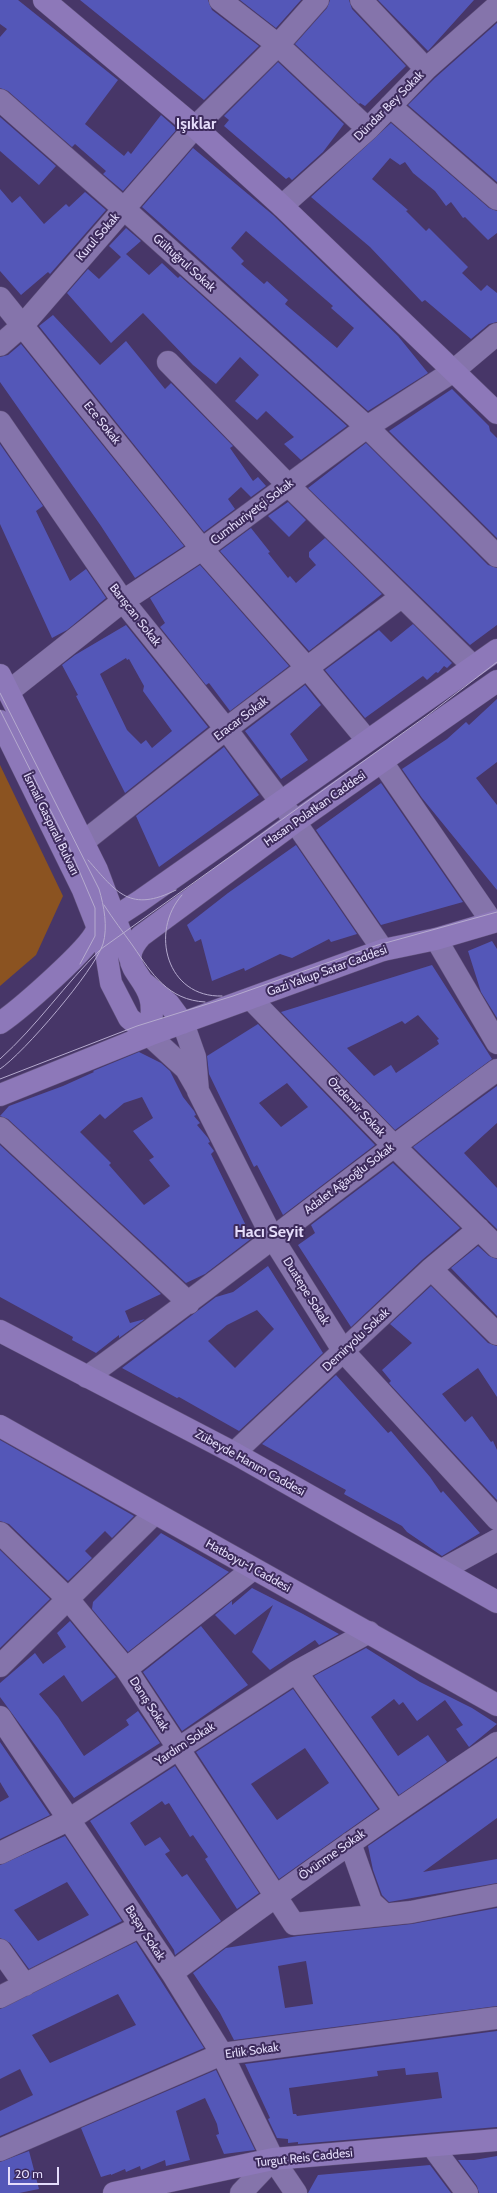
<!DOCTYPE html>
<meta charset="utf-8">
<style>
body{margin:0}
#map{position:relative;width:497px;height:2193px;overflow:hidden;background:#473668;font-family:Cabin,sans-serif}
canvas{display:block}
.scale{position:absolute;left:8px;top:2167px;width:51px;height:18px;box-sizing:border-box;border:2px solid #e5ddfb;border-top:0;padding-left:5px;font-size:12px;line-height:14px;white-space:nowrap;color:#e5ddfb;-webkit-text-stroke:3px #3d2b5c;paint-order:stroke}
</style>
<div id="map">
<canvas width="497" height="2193"></canvas>
<div class="scale">20 m</div>
</div>
<script>
const c = document.querySelector('canvas').getContext('2d');
c.lineJoin = 'round';
function fill(path, color) { c.fillStyle = color; c.fill(path, 'evenodd'); }
function stroke(path, color, width, dash) { c.strokeStyle = color; c.lineWidth = width; c.lineCap = dash ? 'butt' : 'round'; c.setLineDash(dash || []); c.stroke(path); }
function write(font, color, halo, rows, align = 'center') {
  c.font = font + ' Cabin,sans-serif'; c.lineWidth = 4; c.setLineDash([]); c.textBaseline = 'middle'; c.strokeStyle = halo; c.fillStyle = color; for (const [text, x, y, turn = 0] of rows) {
    c.save(); c.translate(x, y); c.rotate((+turn || 0) * Math.PI / 180); c.textAlign = isNaN(turn) ? turn : align; if (halo) c.strokeText(text, 0, 0); c.fillText(text, 0, 0); c.restore();
  }
}
const green = new Path2D(`
 M0 765 63 896 36 955 0 986Z`);
const building = new Path2D(`
 M0 0H18L118 80 85 124 124 156 128 151 131 154 161 115 177 129 123 191 103 174 106 171 75 144 72 147 8 91 0 88V37L7 29 0 24Z
 M80 0H208L212 10 259 46 204 100Z
 M240 0H301L276 28Z
 M330 0H349L352 9 406 66 365 106 360 103 359 104 295 44 327 8Z
 M378 0H474L428 51Z
 M497 23V182L408 105 435 78Z
 M278 62 344 124 323 152 292 180 289 177 286 179 224 126 229 120 224 116Z
 M0 117 56 166 39 185 0 151Z
 M391 123 489 208 497 211V233L488 240 465 217 463 218 451 202 446 206 435 191 413 173 405 162 400 165 390 158 372 179 408 210 406 211 426 231 429 228 468 267 462 273 481 291 487 285 497 293V322L489 324 471 339 425 300 422 302 370 247 311 197Z
 M193 148 273 215 398 336 428 373 368 411 160 223 142 207ZM246 231 333 306 331 308 354 328 337 348 285 304 288 300 267 281 264 284 241 264 244 261 231 248Z
 M0 189 12 203 20 196 44 224 66 204 69 207 85 192 106 210 50 274 48 272 21 295 0 271Z
 M126 228 141 241 126 254 149 275 162 263 178 278 180 276 347 426 301 460 284 444 294 437 266 411 257 420 235 401 259 375 240 357 216 384 193 365 143 313 111 343 67 293 88 269 99 279 121 257 109 246Z
 M53 315 100 365 126 341 165 389 171 383 233 446 230 448 253 481 258 477 266 486 251 497 241 487 228 499 235 509 204 532 39 326Z
 M21 344 184 546 135 578 101 526 0 382V357L8 355Z
 M452 389 489 426 490 431 497 438V538L389 431Z
 M366 443 488 565 497 568V625L470 645 308 488Z
 M0 444 43 506 36 511 70 581 86 569 106 598 67 630 52 638 0 524Z
 M288 502 306 520 289 537 268 516Z
 M251 528 270 552 268 553 288 578 290 576 296 583 316 565 309 557V552L325 538 382 594 309 651 220 551Z
 M200 565 289 666 230 711 209 683 206 685 160 627 165 623 150 598Z
 M413 624 452 663 447 668 444 666 438 673 436 672 427 680 423 676 365 718 325 670 379 630 391 642Z
 M126 625 208 727 125 793 76 696 78 695 62 665 75 655ZM126 658 127 660 129 659 144 686 143 691 172 731 152 748 146 740 141 744 127 730 100 674Z
 M305 685 321 705 290 734 308 760 281 779 245 731Z
 M497 699V762L476 778 497 805V890L422 798 402 769 447 739 466 722 469 725Z
 M224 747 259 795 159 867 136 816Z
 M381 783 463 902 381 925 316 830Z
 M296 845 357 934 331 942 329 939 292 958 280 954 245 971 244 968 212 981 201 939 195 942 187 925 228 893Z
 M492 941 497 949V1018L481 992 468 951Z
 M432 965 492 1059 395 1130 281 1012ZM418 1015 439 1039 437 1040 439 1044 396 1073 391 1065 374 1076 347 1048 402 1021 405 1024Z
 M258 1024 375 1145 283 1215 257 1165 254 1167 209 1074 207 1056ZM287 1083 308 1107 281 1127 259 1103Z
 M139 1052 161 1063 170 1071 183 1097 194 1111 196 1115 194 1116 200 1123 197 1125 208 1138 210 1142 208 1143 214 1151 211 1154 252 1238 205 1274 186 1283 8 1119 0 1116 9 1106 63 1086 94 1072 93 1071ZM142 1097 153 1118 133 1131 154 1157 149 1160 170 1186 144 1205 109 1165 111 1163 80 1132 100 1114 105 1119 124 1103Z
 M497 1086V1123L464 1153 497 1188V1229L413 1147Z
 M0 1145 161 1294 125 1311 130 1323 145 1319 119 1338V1335L96 1353 72 1340 73 1337 0 1297Z
 M393 1163 460 1228 422 1260 351 1327 298 1245 315 1233 311 1225Z
 M478 1246 489 1256 497 1259V1316L451 1268Z
 M268 1266 323 1353 239 1431 179 1397 177 1398 122 1368 216 1297 233 1292ZM257 1310 274 1329 235 1368 208 1341 227 1325Z
 M431 1286 488 1343 497 1346V1397L478 1368 442 1394 465 1422 472 1416 491 1442 493 1441 497 1450V1500L389 1383 391 1381 382 1370 412 1343 390 1324Z
 M336 1375 388 1433 391 1431 430 1477 441 1493 443 1491 480 1533 442 1556 407 1532 402 1526 344 1494 346 1490 262 1444Z
 M0 1440 134 1516 112 1538 105 1531 85 1551 92 1558 68 1581 9 1524 0 1521Z
 M161 1533 229 1572 128 1652 92 1609 93 1602Z
 M0 1550 50 1599 0 1648Z
 M252 1588 303 1614 339 1634 319 1645 315 1640 270 1670 252 1652 273 1605 235 1635 215 1615 232 1601V1605Z
 M70 1621 116 1677 82 1702 64 1675 39 1694 58 1717 84 1756 129 1725 126 1720 138 1711 160 1743 74 1798 0 1697V1683L35 1653 43 1664 66 1647 57 1633Z
 M201 1626 248 1685 182 1731 143 1672Z
 M366 1648 420 1682 472 1708 497 1724 469 1747 456 1729 463 1725 445 1700 417 1721 403 1702 399 1705 394 1699 371 1717 398 1756 428 1735 447 1762 399 1795 314 1676Z
 M293 1689 378 1809 279 1879 196 1752ZM305 1748 329 1783 277 1820 251 1784Z
 M0 1742 50 1815 0 1839V1802L9 1797 0 1782Z
 M497 1758V1818L423 1872 497 1859V1883L389 1902 382 1895 373 1870 368 1846Z
 M175 1766 259 1893 237 1909 205 1859 208 1857 193 1835 190 1837 169 1803 165 1805 162 1801 130 1823 145 1846 160 1837 170 1851 165 1854 182 1877 187 1874 221 1921 175 1955 174 1950 90 1821Z
 M65 1836 122 1921 29 1969 10 1943 0 1938V1865ZM67 1882 89 1915 38 1941 14 1910Z
 M497 1908V2006L234 2040 220 2013 193 1973 226 1948 298 1936 412 1924ZM306 1961 313 2004 285 2008 278 1966Z
 M136 1942 204 2048 0 2136V2111L33 2095 20 2069 0 2079V2009ZM118 1994 136 2025 50 2063 32 2035Z
 M497 2031V2127L298 2144V2142L288 2143V2139L277 2138 268 2119 270 2118 245 2064ZM405 2068 406 2075 438 2072 442 2098 297 2116 296 2114H293L289 2088 378 2076 377 2071Z
 M216 2070 255 2150 224 2154 216 2135 219 2134 217 2124 205 2098 176 2111 190 2160 166 2166 165 2160 141 2170 140 2166 126 2172 125 2169 111 2175V2174L101 2177 81 2128Z
 M29 2151 39 2189 19 2193H0V2162Z
 M497 2156V2193H479L477 2186 458 2160H474Z
 M430 2165 451 2193H308L318 2175Z`);
const minor = new Path2D(`
 M220 0 278 45 368 129
 M361 0 426 69
 M0 100 123 208 367 427 497 556
 M390 106 497 199
 M282 206 368 129 426 69 497 6
 M0 298 202 549 308 669 367 740
 M0 345 23 325 195 127 278 45 318 0
 M168 362 288 485 473 666
 M0 422 123 601 226 729 289 813 383 950
 M8 692 123 601 202 549 367 427 452 372 497 334
 M382 762 492 922
 M82 843 226 729 401 597
 M436 939 497 1043
 M251 999 393 1145 497 1247
 M183 1023 195 1057 198 1091 272 1237 344 1352 497 1519
 M149 1035 186 1069 197 1088
 M0 1128 189 1303
 M431 1269 497 1334
 M87 1377C225 1277 359 1170 497 1070
 M234 1453 431 1269 479 1229
 M0 1533 68 1599 126 1669 294 1924 411 1912 497 1895
 M442 1570 497 1540
 M0 1666 154 1514
 M126 1669 253 1569
 M296 1672 395 1811
 M0 1717 172 1973 222 2054 273 2159 296 2193
 M350 1843 371 1902 383 1913
 M0 1853 70 1819 296 1672 369 1632
 M0 1950 25 1985
 M172 1973C278 1893 386 1817 497 1743
 M0 1997 141 1926
 M432 2146 467 2193
 M0 2150 222 2054 497 2018
 M241 2193 273 2159`);
const major = new Path2D(`
 M44 0 195 127 282 206 497 413
 M0 675 97 870 130 958
 M0 721 83 890 105 946 111 983 129 1018 149 1035 383 950 436 939 497 921
 M144 983 169 1004 183 1023
 M0 1023C19 1010 91 948 97 929L140 901 497 650
 M0 1095 149 1035C151 1023 154 1009 150 997 142 971 116 964 141 936L295 822 497 681
 M0 1331 234 1453 497 1602
 M0 1426 497 1705
 M114 2193 273 2159 497 2140`);
const tram = new Path2D(`
 M0 693 99 889C104 906 108 927 103 944 94 971 24 1053 0 1069
 M0 710 69 847 95 908V936L80 964
 M88 860C117 893 130 913 176 890
 M182 895C149 932 167 998 222 996
 M104 905C113 919 123 932 133 946 152 974 168 1000 205 1002
 M0 1059C37 1026 65 984 101 949L428 715 497 662
 M0 1079 137 1026 233 996 378 945 497 912`);
const streetNames = [
 ["Dündar Bey Sokak",389,106,-45],
 ["Kurul Sokak",98,237,-49],
 ["Gültuğrul Sokak",184,263,42],
 ["Ece Sokak",102,423,51],
 ["Cumhuriyetçi Sokak",252,512,-37],
 ["Barışcan Sokak",135,615,52],
 ["Eracar Sokak",241,719,-37],
 ["Hasan Polatkan Caddesi",315,809,-35],
 ["İsmail Gaspıralı Bulvarı",51,824,64],
 ["Gazi Yakup Satar Caddesi",327,971,-20],
 ["Özdemir Sokak",356,1107,46],
 ["Adalet Ağaoğlu Sokak",349,1179,-37],
 ["Duatepe Sokak",306,1291,58],
 ["Demiryolu Sokak",356,1340,-43],
 ["Zübeyde Hanım Caddesi",250,1463,29],
 ["Hatboyu-1 Caddesi",248,1566,29],
 ["Danış Sokak",149,1704,57],
 ["Yardım Sokak",185,1744,-33],
 ["Övünme Sokak",332,1855,-35],
 ["Başay Sokak",145,1933,57],
 ["Erlik Sokak",252,2051,-8],
 ["Turgut Reis Caddesi",304,2158,-6]
];
const districtNames = [
 ["Işıklar",196,124],
 ["Hacı Seyit",269,1232]
];
fill(green, '#8b5321');
fill(building, '#5457b8');
stroke(minor, '#61527c', 23);
stroke(major, '#61527c', 23);
stroke(minor, '#8574ab', 22);
stroke(major, '#8d78b9', 22);
stroke(tram, '#b5aace', 1);
write('12px', '#e5ddfb', '#3d2b5c', streetNames);
write('bold 16px', '#e5ddfb', '#3d2b5c', districtNames);
</script>
